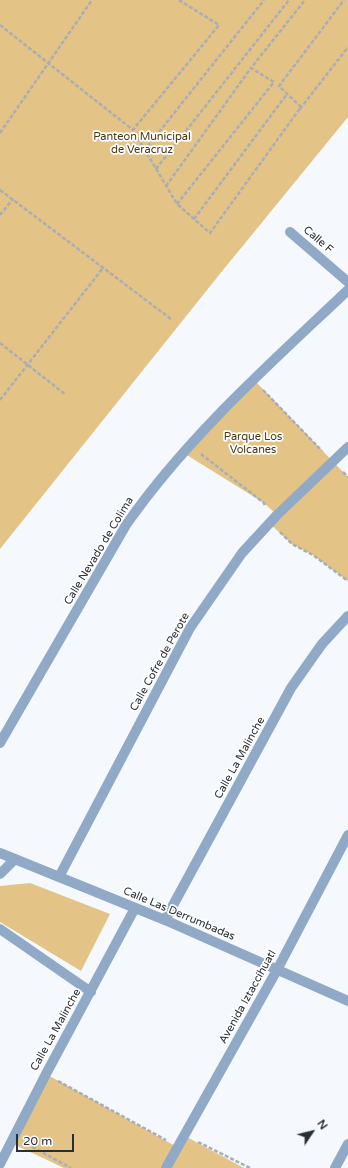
<!DOCTYPE html>
<meta charset="utf-8">
<style>
body{margin:0}
#map{position:relative;width:348px;height:1168px;overflow:hidden;background:#f5f9fe;font-family:"Varela Round",sans-serif}
canvas{display:block}
.north{position:absolute;left:292px;top:1112px;width:40px;height:40px;-webkit-text-stroke:3px #fff;paint-order:stroke;rotate:55deg;font-size:11px;font-weight:700;line-height:16px;text-align:center;color:#262e36}
.north::after{content:'';display:block;margin:auto;width:14px;height:18px;background:#262e36;clip-path:polygon(50% 0,100% 100%,50% 72%,0 100%)}
.scale{position:absolute;left:16px;top:1134px;width:58px;height:18px;box-sizing:border-box;border:2px solid #262e36;border-top:0;padding-left:5px;font-size:12px;line-height:14px;white-space:nowrap;color:#262e36;-webkit-text-stroke:3px #fff;paint-order:stroke}
</style>
<div id="map">
<canvas width="348" height="1168"></canvas>
<div class="north">N</div>
<div class="scale">20 m</div>
</div>
<script>
const c = document.querySelector('canvas').getContext('2d');
c.lineJoin = 'round';
function fill(path, color) { c.fillStyle = color; c.fill(path, 'evenodd'); }
function stroke(path, color, width, dash) { c.strokeStyle = color; c.lineWidth = width; c.lineCap = dash ? 'butt' : 'round'; c.setLineDash(dash || []); c.stroke(path); }
function write(font, color, halo, rows, align = 'center') {
  c.font = font + ' "Varela Round",sans-serif'; c.lineWidth = 3.5; c.setLineDash([]); c.textBaseline = 'middle'; c.strokeStyle = halo; c.fillStyle = color; for (const [text, x, y, turn = 0] of rows) {
    c.save(); c.translate(x, y); c.rotate((+turn || 0) * Math.PI / 180); c.textAlign = isNaN(turn) ? turn : align; if (halo) c.strokeText(text, 0, 0); c.fillText(text, 0, 0); c.restore();
  }
}
const green = new Path2D(`
 M0 0H348V117L219 275 0 549Z
 M254 380 348 477V581L313 555 292 544 269 523 277 515 264 503 182 452Z
 M30 883 110 914 81 971 0 922V886Z
 M46 1074 177 1147 165 1168H64L9 1142Z
 M185 1136 244 1168H167Z`);
const path = new Path2D(`
 M179 0 219 25 133 130 177 204 210 233 301 107 279 86 344 0
 M0 25 133 130
 M300 109 348 47
 M0 133 92 0
 M144 151 264 0
 M156 169 289 0
 M166 186 251 68
 M0 190 171 319
 M177 204 274 82 251 68 305 0
 M0 215 13 199
 M194 219 287 94
 M0 343 66 395
 M263 390 322 451
 M0 400 103 268
 M201 454 264 503 265 506
 M343 472 348 477
 M280 532 292 544 313 555 348 581
 M58 1081 166 1140
 M198 1142 250 1168
 M27 1144 71 1168`);
const minor = new Path2D(`
 M290 232 348 282
 M0 743 126 525C188 436 270 364 348 290
 M0 853 165 920 348 1001
 M0 874 14 860
 M59 877 190 628 242 553 277 515 348 447
 M165 920 291 688 322 644 348 616
 M0 929 91 992
 M0 1164 46 1074 135 908
 M166 1168 277 970 348 835
 M335 1168 348 1144`);
const parkNames = [
 ["Panteon Municipal",142,137],
 ["de Veracruz",142,150],
 ["Parque Los",253,437],
 ["Volcanes",253,450]
];
const streetNames = [
 ["Calle F",318,240,41],
 ["Calle Nevado de Colima",99,551,-59],
 ["Calle Cofre de Perote",160,662,-61],
 ["Calle La Malinche",240,758,-61],
 ["Calle Las Derrumbadas",179,914,23],
 ["Avenida Iztaccíhuatl",248,997,-61],
 ["Calle La Malinche",56,1030,-61]
];
fill(green, '#e3c386');
stroke(path, '#a9aeb5', 2.5, [4, 2]);
stroke(minor, '#90a9c6', 10);
write('11px', '#483713', '#fff', parkNames);
write('11px', '#262e36', '#fff', streetNames);
</script>
